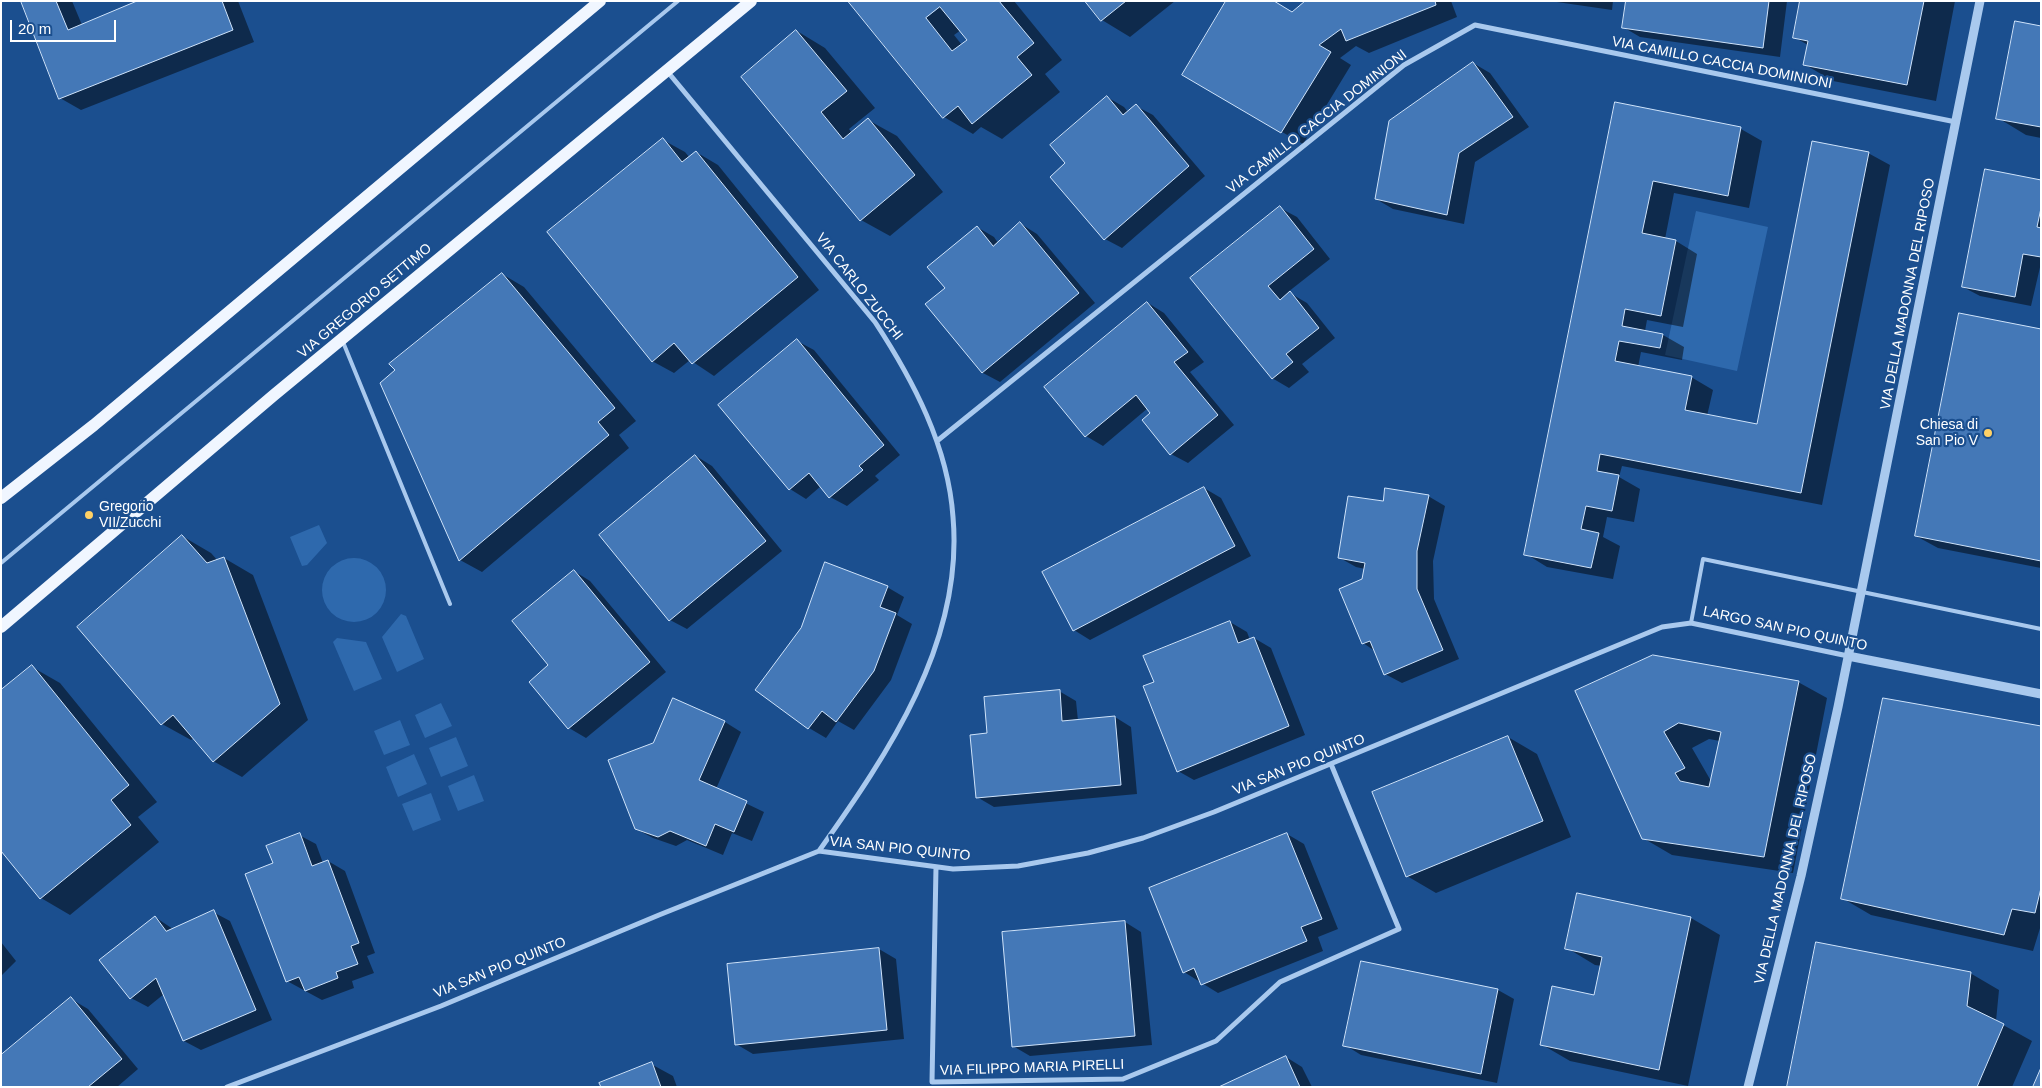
<!DOCTYPE html>
<style>
body{margin:0}
#map{position:relative;width:2042px;height:1088px;overflow:hidden;background:#1b4f8f;font-family:Arial,sans-serif}
canvas{display:block}
.frame{position:absolute;inset:0;border:2px solid #fff;pointer-events:none}
.scale{position:absolute;left:10px;top:20px;width:106px;height:22px;box-sizing:border-box;border:2px solid #fff;border-top:0;padding-left:6px;font-size:15px;line-height:18px;white-space:nowrap;color:#fff;-webkit-text-stroke:4px #1b4f8f;paint-order:stroke}
</style>
<div id="map">
<canvas width="2042" height="1088"></canvas>
<div class="frame"></div>
<div class="scale">20 m</div>
</div>
<script>
const c = document.querySelector('canvas').getContext('2d');
c.lineJoin = 'round';
function fill(path, color) { c.fillStyle = color; c.fill(path, 'evenodd'); }
function stroke(path, color, width, dash) { c.strokeStyle = color; c.lineWidth = width; c.lineCap = dash ? 'butt' : 'round'; c.setLineDash(dash || []); c.stroke(path); }
function write(font, color, halo, rows, align = 'center') {
  c.font = font + ' Arial,sans-serif'; c.lineWidth = 4.5; c.setLineDash([]); c.textBaseline = 'middle'; c.strokeStyle = halo; c.fillStyle = color; for (const [text, x, y, turn = 0] of rows) {
    c.save(); c.translate(x, y); c.rotate((+turn || 0) * Math.PI / 180); c.textAlign = isNaN(turn) ? turn : align; if (halo) c.strokeText(text, 0, 0); c.fillText(text, 0, 0); c.restore();
  }
}
const green = new Path2D(`
 M1696 211 1768 227 1737 371 1665 355Z
 M319 525 327 543 307 565 302 566 290 537Z
 M322 590a32 32 0 1 1 64 0a32 32 0 1 1-64 0Z
 M401 614 406 616 424 659 397 672 382 637Z
 M337 638 366 642 382 679 354 691 333 642Z
 M441 703 452 726 425 738 415 715Z
 M400 720 410 745 384 755 374 731Z
 M456 737 468 766 441 777 429 748Z
 M414 754 427 784 398 797 386 767Z
 M474 775 484 801 458 811 448 786Z
 M431 793 441 820 413 831 402 804Z`);
const shadow = new Path2D(`
 M22 1H72L82 25 141 1H238L254 42 81 110 60 98Z
 M850 1H1014L1062 60 1045 74 1060 92 1002 139 981 127 973 134 944 117ZM961 30 969 40 962 45 954 35Z
 M1086 1H1175L1130 37 1102 20Z
 M1307 1H1451L1457 17 1369 53 1356 46 1340 58 1351 65 1303 144 1183 75 1292 13Z
 M1550 1H1613L1612 10Z
 M1627 1H1787L1780 57 1640 37 1623 27Z
 M1802 1H1955L1936 101 1833 81 1804 64 1808 45 1794 37Z
 M2041 28V138L2026 135 1998 118Z
 M797 31 825 48 875 108 849 129 852 133 868 120 897 136 943 192 890 236 861 220 742 77Z
 M1473 63 1490 73 1529 127 1475 162 1464 224 1393 209 1376 199Z
 M1107 97 1124 107 1128 112 1136 106 1153 115 1205 176 1122 248 1105 239 1067 164Z
 M1616 104 1741 129 1762 141 1749 208 1674 193 1665 239 1676 241 1697 254 1683 327 1647 320 1645 331 1663 335 1684 347 1682 360 1641 352 1638 367 1691 377 1713 390 1707 416 1758 426 1868 153 1890 165 1822 505 1622 466 1619 477 1640 489 1634 522 1607 517 1603 537 1620 546 1613 579 1547 567 1526 554Z
 M663 140 685 152 690 158 696 152 718 165 819 290 714 376 690 360 674 373 652 361Z
 M2041 181V263L2031 306 1980 296 1963 287Z
 M1280 208 1297 217 1330 259 1288 292 1307 303 1335 338 1302 364 1309 372 1289 388 1272 378 1192 278Z
 M1021 224 1037 234 1095 303 1000 382 983 373 927 305 946 288 977 227 994 237 998 243Z
 M502 274 524 287 636 421 619 435 629 448 482 572 460 560 381 383Z
 M1148 303 1164 313 1204 362 1190 372 1234 425 1188 463 1171 454 1152 413 1148 408 1103 446 1086 436 1046 387Z
 M2041 330V568L1938 548 1916 536Z
 M797 341 814 350 900 455 875 476 879 480 847 506 830 497 821 486 806 499 790 489Z
 M696 456 712 466 782 551 687 629 670 620Z
 M1204 488 1221 498 1251 556 1090 640 1074 630Z
 M1428 496 1445 506 1433 561 1434 599 1459 659 1402 683 1385 674 1375 651 1363 643V580L1365 569 1356 567 1340 558 1384 503Z
 M182 536 211 553 218 561 224 558 253 575 308 720 242 777 213 761 194 738 191 740 162 724Z
 M574 571 590 581 666 672 586 738 569 728 531 682 550 665Z
 M887 587 904 597 897 615 912 624 891 680 854 730 838 721 826 738 809 728 757 689 802 628Z
 M1230 622 1247 632 1250 640 1254 638 1271 648 1305 735 1194 780 1178 771 1155 683Z
 M32 667 60 683 157 802 138 817 159 842 70 915 41 898 1 849Z
 M1798 682 1827 698 1793 873 1672 855 1643 838 1577 691ZM1709 739 1720 741 1711 781 1692 748Z
 M1059 691 1076 701 1078 721 1115 717 1131 727 1137 794 994 807 977 797 989 734Z
 M674 700 725 722 741 732 716 789 764 812 752 841 732 833 723 855 687 840 676 846 653 838 636 829 654 744Z
 M2041 727V925L2033 951 1871 915 1842 898Z
 M1508 737 1537 754 1571 837 1436 893 1407 876Z
 M1287 834 1304 844 1338 929 1318 937 1323 951 1218 993 1184 972Z
 M299 835 316 844 323 863 328 861 345 871 375 953 367 956 374 973 352 981 354 988 322 1000 287 981 275 864Z
 M1578 895 1691 918 1720 935 1688 1086 1570 1061 1541 1044 1595 996 1602 966 1595 965 1567 948Z
 M213 912 230 921 272 1020 201 1050 184 1041 164 994 148 1007 131 998 155 917 173 929Z
 M1125 922 1141 932 1152 1045 1030 1056 1013 1046Z
 M1 942 16 961 1 976Z
 M879 949 896 959 904 1039 753 1054 736 1044Z
 M1970 973 1999 990 1996 1021 2032 1041 2012 1087H1788Z
 M1498 990 1514 999 1497 1083 1361 1055 1345 1045Z
 M71 999 88 1009 138 1069 117 1087H1Z
 M1286 1057 1302 1067 1312 1087H1222Z
 M651 1064 673 1076 677 1087H602Z`);
const building = new Path2D(`
 M21 1H56L68 30 137 1H222L233 30 59 99Z
 M848 1H999L1034 43 1017 57 1032 75 972 124 958 106 943 118ZM940 7 967 40 952 51 926 18Z
 M1085 1H1126L1101 21Z
 M1226 1H1274L1292 12 1305 1H1435L1436 5 1346 41 1341 29 1319 45 1331 52 1281 133 1182 75Z
 M1626 1H1769L1763 48 1622 28Z
 M1800 1H1924L1907 85 1803 65 1808 41 1793 38Z
 M2015 21 2041 26V127L1996 119Z
 M796 30 847 91 821 112 843 139 868 118 915 175 860 221 741 77Z
 M1473 62 1513 117 1459 153 1447 215 1375 199 1389 121Z
 M1107 96 1123 115 1136 104 1189 166 1104 240 1050 177 1065 163 1050 145Z
 M1615 102 1741 127 1728 196 1653 181 1642 233 1676 240 1661 316 1625 309 1622 326 1663 334 1660 348 1619 341 1615 361 1692 376 1685 410 1757 424 1812 141 1869 152 1801 493 1600 454 1597 471 1619 475 1612 511 1586 506 1581 529 1599 533 1591 568 1524 555Z
 M663 138 682 162 696 151 798 277 692 364 674 343 652 362 547 232Z
 M1985 169 2041 180V208L2037 227 2041 228V257L2023 254 2015 297 1962 287Z
 M1280 206 1314 249 1268 286 1280 300 1290 291 1319 328 1286 354 1293 362 1272 379 1190 278Z
 M1020 222 1079 293 982 373 925 304 945 288 927 267 977 226 993 246Z
 M502 273 615 408 598 422 609 435 459 561 380 383 395 370 389 364Z
 M1147 302 1188 352 1174 362 1218 415 1170 455 1142 420 1150 413 1136 395 1085 437 1044 387Z
 M1959 313 2041 329V561L1915 536Z
 M797 339 884 445 859 466 863 470 829 498 809 473 789 490 718 405Z
 M695 455 766 541 669 621 599 535Z
 M1204 487 1235 546 1073 631 1042 572Z
 M1385 488 1429 495 1417 551V589L1443 650 1384 675 1370 641 1362 644 1339 589 1362 579 1365 563 1338 558 1348 496 1383 501Z
 M182 535 207 563 224 557 280 704 213 762 173 715 161 725 77 627Z
 M825 562 888 586 880 607 896 613 874 671 836 722 822 711 808 729 755 690 801 628Z
 M574 570 650 662 568 729 529 682 548 665 512 621Z
 M1230 621 1238 643 1254 637 1289 726 1177 772 1143 686 1154 682 1143 656Z
 M1653 655 1799 681 1764 857 1642 839 1575 691ZM1679 723 1721 732 1709 787 1680 781 1675 773 1685 768 1664 732Z
 M32 665 129 785 111 800 131 825 40 899 1 851V690Z
 M1060 690 1062 721 1115 716 1121 785 976 798 970 735 987 733 984 697Z
 M673 698 725 721 699 780 747 801 734 832 715 824 706 846 670 831 658 837 635 829 608 760 653 743Z
 M1883 698 2041 726V888L2035 913 2012 909 2004 935 1841 899Z
 M1508 736 1543 821 1406 877 1372 792Z
 M300 833 312 866 328 860 359 943 351 946 358 964 336 972 338 978 305 991 299 977 286 982 245 874 273 863 266 846Z
 M1287 833 1322 919 1301 927 1307 941 1201 985 1194 968 1183 973 1149 888Z
 M1577 893 1691 917 1659 1070 1540 1045 1552 986 1594 995 1602 957 1565 949Z
 M214 910 256 1010 183 1041 156 978 130 999 99 960 155 916 166 931Z
 M1125 921 1135 1036 1012 1047 1002 932Z
 M1816 942 1971 972 1967 1006 2004 1024 1977 1087H1787Z
 M879 948 887 1030 735 1045 727 964Z
 M1361 961 1498 989 1481 1074 1343 1046Z
 M71 997 122 1059 88 1087H1V1055Z
 M1286 1056 1300 1087H1219Z
 M652 1062 661 1087H601L599 1083Z
 M2041 1068V1087H2033Z`);
const service = new Path2D(`
 M343 342 450 604
 M1 563 678 1
 M1691 623 1703 559 2041 629`);
const minor = new Path2D(`
 M667 71 875 322C913 380 948 446 953 517 964 642 888 754 819 851
 M937 441 1404 65 1475 25 1956 122
 M936 867 932 1082 1123 1079 1216 1041 1280 982 1399 929 1331 764
 M227 1087 441 1006 659 915 819 851 953 869 1018 866 1088 853 1143 838 1214 812 1662 627 1691 623 1848 656`);
const tertiary = new Path2D(`
 M1848 656 2041 694
 M1748 1087 1801 876 1838 707 1980 1`);
const primary = new Path2D(`
 M1 498 94 425 600 1
 M1 627 274 395 751 1`);
const markers = [
 [1988,433,5,"#ffd166"],
 [89,515,5,"#ffd166"]
];
const streetNames = [
 ["VIA CAMILLO CACCIA DOMINIONI",1722,63,11],
 ["VIA CAMILLO CACCIA DOMINIONI",1317,122,-38],
 ["VIA CARLO ZUCCHI",859,287,52],
 ["VIA DELLA MADONNA DEL RIPOSO",1908,294,-79],
 ["VIA GREGORIO SETTIMO",365,301,-40],
 ["LARGO SAN PIO QUINTO",1785,629,12],
 ["VIA SAN PIO QUINTO",1299,765,-22],
 ["VIA SAN PIO QUINTO",900,849,6],
 ["VIA DELLA MADONNA DEL RIPOSO",1786,869,-77],
 ["VIA SAN PIO QUINTO",500,968,-22],
 ["VIA FILIPPO MARIA PIRELLI",1032,1068,-2]
];
const poiNames = [
 ["Chiesa di",1978,425],
 ["San Pio V",1978,441],
 ["Gregorio",99,507,"left"],
 ["VII/Zucchi",99,523,"left"]
];
fill(green, '#2e69ad');
fill(shadow, '#0007');
fill(building, '#4478b7');
stroke(building, '#cfe3fa', 1);
stroke(service, '#a9c9ee', 4);
stroke(minor, '#a9c9ee', 5);
stroke(tertiary, '#a9c9ee', 9);
stroke(primary, '#f0f6ff', 12);
for (const [x, y, r, color] of markers) { const dot = new Path2D(); dot.arc(x, y, r, 0, 2 * Math.PI); c.fillStyle = color; c.fill(dot); stroke(dot, '#1b4f8f', 2); }
write('14px', '#fff', '#1b4f8f', streetNames);
write('14px', '#fff', '#1b4f8f', poiNames, 'right');
</script>
